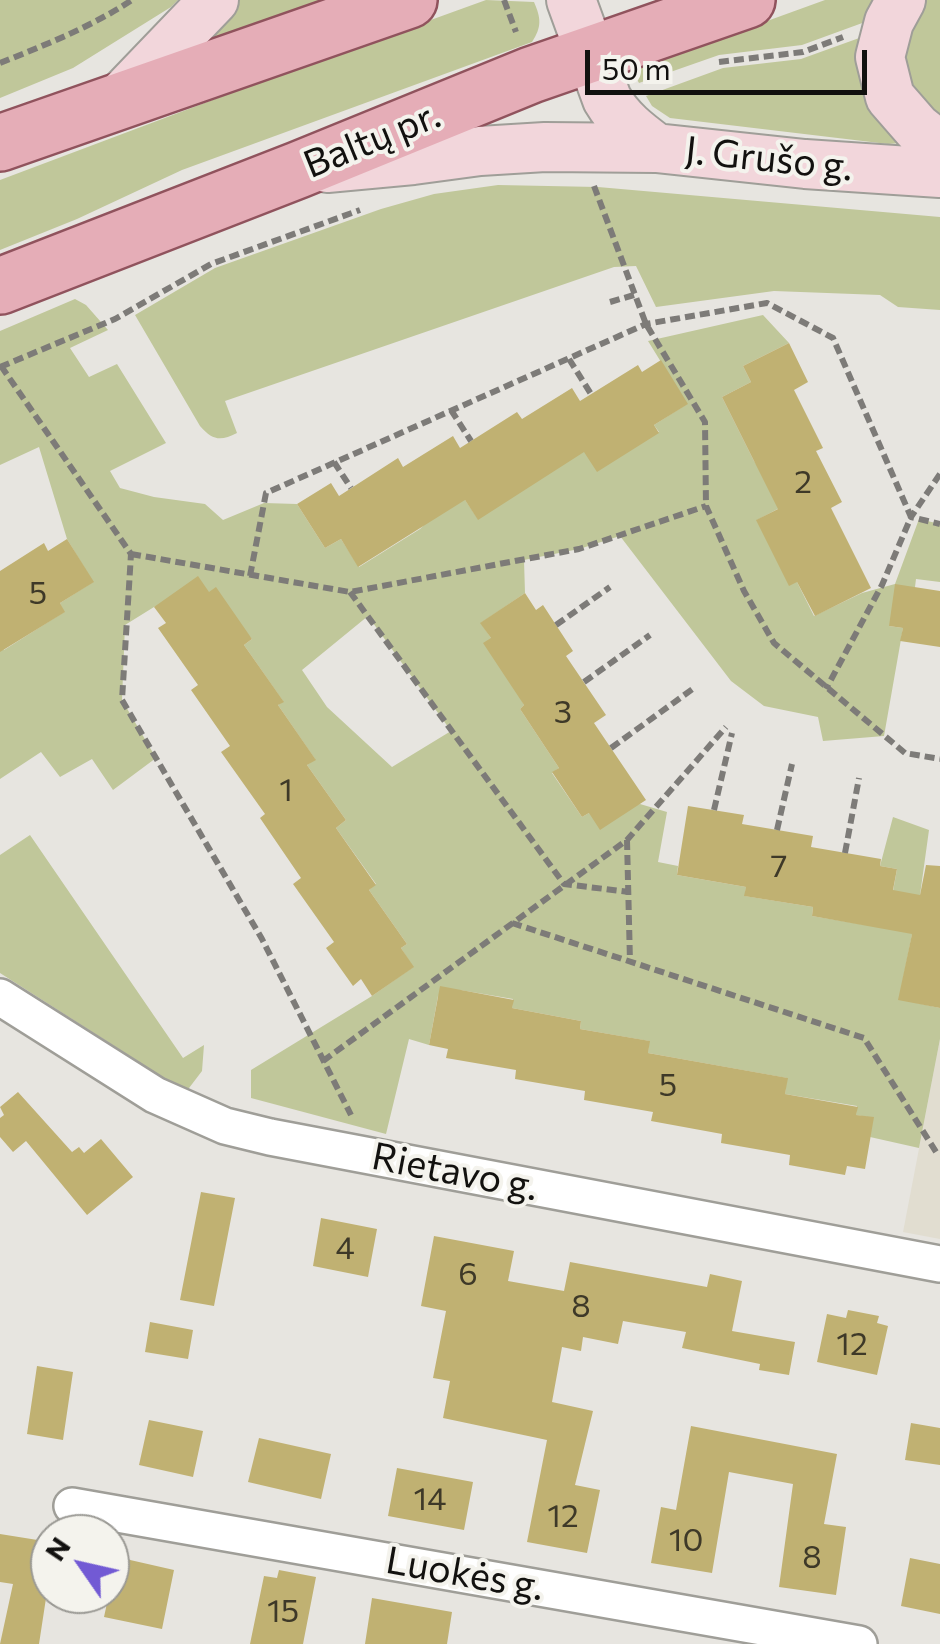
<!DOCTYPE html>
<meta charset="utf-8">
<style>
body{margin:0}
#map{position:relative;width:940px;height:1644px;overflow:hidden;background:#e7e5e0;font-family:Commissioner,sans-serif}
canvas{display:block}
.north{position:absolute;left:30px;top:1514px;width:100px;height:100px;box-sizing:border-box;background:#f4f3ed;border:2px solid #9a9994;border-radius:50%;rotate:304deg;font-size:28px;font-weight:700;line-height:40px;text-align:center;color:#12110f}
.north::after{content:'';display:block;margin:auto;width:35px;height:45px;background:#725ad4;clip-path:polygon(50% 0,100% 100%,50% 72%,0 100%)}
.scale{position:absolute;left:585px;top:50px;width:282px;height:45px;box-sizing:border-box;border:5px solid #12110f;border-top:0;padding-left:12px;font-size:30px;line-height:35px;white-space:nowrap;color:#12110f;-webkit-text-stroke:8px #f4f3ed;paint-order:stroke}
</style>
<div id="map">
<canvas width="940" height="1644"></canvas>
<div class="north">N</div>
<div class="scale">50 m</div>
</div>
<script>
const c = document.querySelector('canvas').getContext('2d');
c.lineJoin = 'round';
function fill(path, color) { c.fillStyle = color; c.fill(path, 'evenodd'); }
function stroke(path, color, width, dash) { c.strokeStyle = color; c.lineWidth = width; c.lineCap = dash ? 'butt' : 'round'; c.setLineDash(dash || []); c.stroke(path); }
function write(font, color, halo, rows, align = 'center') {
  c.font = font + ' Commissioner,sans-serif'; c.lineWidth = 8; c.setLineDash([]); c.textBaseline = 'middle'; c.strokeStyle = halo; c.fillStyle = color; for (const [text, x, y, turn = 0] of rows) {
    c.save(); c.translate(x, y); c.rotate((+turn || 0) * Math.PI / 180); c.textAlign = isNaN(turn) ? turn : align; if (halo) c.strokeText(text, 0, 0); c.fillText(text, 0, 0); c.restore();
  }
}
const built = new Path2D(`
 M940 1039V1239L903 1232Z`);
const green = new Path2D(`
 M0 0H178L171 7 73 68 0 98Z
 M239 0H321L192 46Z
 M486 0 534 2C541 18 542 27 532 42L182 170 77 219 0 250V180L287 72Z
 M825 0H873L865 22 802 45 719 55 639 83 632 70Z
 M923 0H940V117C921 100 899 79 901 51 902 38 918 13 923 0Z
 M862 37 901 143 888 144 670 118 652 106 646 96 723 68 801 59Z
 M498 185 598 187 940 217V310L898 307 880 295 774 291 656 307 636 266 614 267 225 401 237 433C221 441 213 441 200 426L135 315 215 268 381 209 434 194Z
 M75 299 86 305 108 330 70 348 89 377 117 364 166 443 110 471 120 488 154 497 205 504 223 520 264 503 297 504 325 548 341 539 359 567 420 529 459 491 478 519 579 443 659 432 654 425 687 404 648 341 763 315 789 343 743 366 751 382 722 397 754 461 785 505 757 520 797 582 814 616 862 593 895 584 919 519 940 524V582L916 579 915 587 889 626 903 628 884 736 823 741 818 717 764 706 731 681 620 536 579 549 524 560 525 593 481 623 491 638 524 705 520 709 559 768 552 773 582 817 589 813 640 804 667 812 658 862 678 866 677 875 746 887 745 896 813 907 812 916 866 925 888 919 897 869 880 866 893 817 929 830 920 895 899 999 940 1008V1039L919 1148 870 1137 873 1118 856 1115 857 1106 785 1094 787 1078 648 1053 649 1041 580 1029 581 1021 512 1008 513 999 460 990 438 996 429 1045 409 1039 386 1134 251 1098V1070L372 996 413 967 401 948 407 944 369 890 376 884 336 828 346 820 307 765 315 759 278 705 283 701 244 645 252 639 209 592 154 607 125 625 122 700 156 758 113 790 92 759 60 777 41 752 0 779V646L4 650 64 612 60 603 93 582 67 539 39 447 0 465V331ZM368 616 451 731 392 767 327 707 302 670Z
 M30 835 183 1058 204 1045 202 1071 186 1092 0 973V855Z`);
const building = new Path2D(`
 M789 343 808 382 794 390 823 448 816 451 842 502 831 508 871 588 815 616 797 582 789 586 756 520 778 509 722 397 751 382 743 366Z
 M661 360 688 404 654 425 659 433 597 472 584 452 478 520 465 500 358 567 341 539 325 548 297 504 331 483 339 496 398 458 403 467 453 436 460 448 517 412 522 419 572 388 580 401 638 365 642 372Z
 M67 539 94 582 60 603 65 612 0 652V571L44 543 48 551Z
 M198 576 209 592 216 587 252 639 244 645 284 702 278 705 316 760 307 765 346 820 336 828 376 885 369 890 407 944 401 948 414 967 372 996 361 979 353 986 326 948 334 942 293 884 301 878 260 818 265 814 221 752 230 746 191 690 198 685 158 628 166 623 154 607Z
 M895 584 940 591V647L900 641 903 628 889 626Z
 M525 593 536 610 543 605 573 651 566 656 606 715 594 723 646 800 600 830 589 813 582 817 552 772 559 768 520 709 524 705 483 643 491 638 480 623Z
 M688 806 744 815 742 824 813 836 811 847 881 859 880 866 897 869 893 890 920 895 926 865 940 866V1008L898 1000 912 934 812 916 813 907 744 896 746 887 677 875Z
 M440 986 514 1000 512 1008 581 1021 580 1029 650 1041 648 1053 788 1078 785 1094 858 1107 856 1115 874 1117 865 1169 847 1166 845 1175 789 1165 790 1155 721 1143 722 1134 651 1121 653 1112 584 1100 585 1091 515 1079 516 1070 446 1058 448 1049 429 1045Z
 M18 1092 72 1152 79 1147 84 1153 101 1139 133 1177 87 1215 26 1141 13 1152 0 1137V1118L4 1115 0 1107Z
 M201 1192 235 1198 214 1306 180 1300Z
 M321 1218 377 1229 368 1277 313 1266Z
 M434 1236 514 1251 508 1281 564 1291 570 1262 707 1287 710 1274 742 1281 732 1331 795 1342 789 1375 759 1370 760 1364 682 1348 686 1332 623 1321 618 1344 583 1337 581 1351 562 1347 552 1402 593 1411 575 1485 600 1490 587 1553 527 1542 547 1440 443 1418 450 1381 433 1378 446 1311 421 1306Z
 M848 1310 879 1316 877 1323 888 1326 877 1375 817 1362 827 1314 846 1318Z
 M150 1322 193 1330 188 1359 145 1352Z
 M37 1366 73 1372 63 1440 27 1434Z
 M149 1420 203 1431 193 1477 139 1465Z
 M911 1423 940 1428V1465L905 1460Z
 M691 1426 837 1454 824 1524 846 1527 836 1595 779 1587 793 1484 729 1472 712 1573 651 1563 661 1507 676 1510Z
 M259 1438 331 1454 321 1499 248 1482Z
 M397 1468 473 1482 464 1530 388 1516Z
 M0 1534 50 1542V1572L39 1644H0L13 1584 0 1582Z
 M117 1557 174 1570 162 1629 104 1617Z
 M910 1558 940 1564V1614L901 1606Z
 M279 1570 316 1577 303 1644H250L264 1576 277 1578Z
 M372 1598 452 1612 447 1644H365Z`);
const path = new Path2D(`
 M504 0 516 32
 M719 62 803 52 843 37
 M0 63C45 45 91 27 132 0
 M594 186 646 324 705 422 706 506 744 591 774 643 905 753 940 759
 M610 302 634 295
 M569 359 591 394
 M1 366 131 554 122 700 262 939 351 1115
 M0 367 115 319 211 264 360 210
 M451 410 471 441
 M334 462 351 488
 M940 474 911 517 940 524
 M131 554 350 592 579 549 706 506
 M250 576 266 493 646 324 767 303 833 338 911 517 882 585 826 689
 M350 592 564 884 629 892
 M556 625 610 587
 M584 682 650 635
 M611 748 694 688
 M714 810 732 733
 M777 830 792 764
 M627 840 630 962
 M845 853 859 778
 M512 923 864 1038 938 1155
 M323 1061 627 840 726 727`);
const street = new Path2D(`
 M0 997 155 1095 225 1126 270 1137 940 1264
 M72 1506 859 1644`);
const secondary = new Path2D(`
 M571 0 607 99C620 121 636 133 656 148
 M901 0 889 22 880 57 890 97 917 128 940 146
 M118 100 214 0
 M327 168 413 160 480 151 545 147 656 148 805 164 940 173`);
const primary = new Path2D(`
 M0 143 409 0
 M0 286 298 170 531 75 747 0`);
const numberNames = [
 ["2",803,482],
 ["5",38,593],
 ["3",563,712],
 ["1",286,790],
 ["7",779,866],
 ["5",668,1085],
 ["4",345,1248],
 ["6",468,1274],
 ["8",581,1306],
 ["12",852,1344],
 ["14",430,1499],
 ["12",563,1516],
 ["10",686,1540],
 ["8",812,1557],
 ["15",283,1611]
];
const streetNames = [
 ["Baltų pr.",372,140,-22],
 ["J. Grušo g.",769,159,6],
 ["Rietavo g.",455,1172,11],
 ["Luokės g.",465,1574,10]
];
fill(built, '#e1ddd0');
fill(green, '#c0c79a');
fill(building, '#c0b172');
stroke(street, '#9f9e98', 40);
stroke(secondary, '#9f9e98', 52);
stroke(primary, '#90535d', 60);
stroke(path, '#7d7b78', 6, [10, 5]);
stroke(street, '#fff', 35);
stroke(secondary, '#f2d6db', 48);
stroke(primary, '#e5adb7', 55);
write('32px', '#3e3928', null, numberNames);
write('38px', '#12110f', '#f4f3ed', streetNames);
</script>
